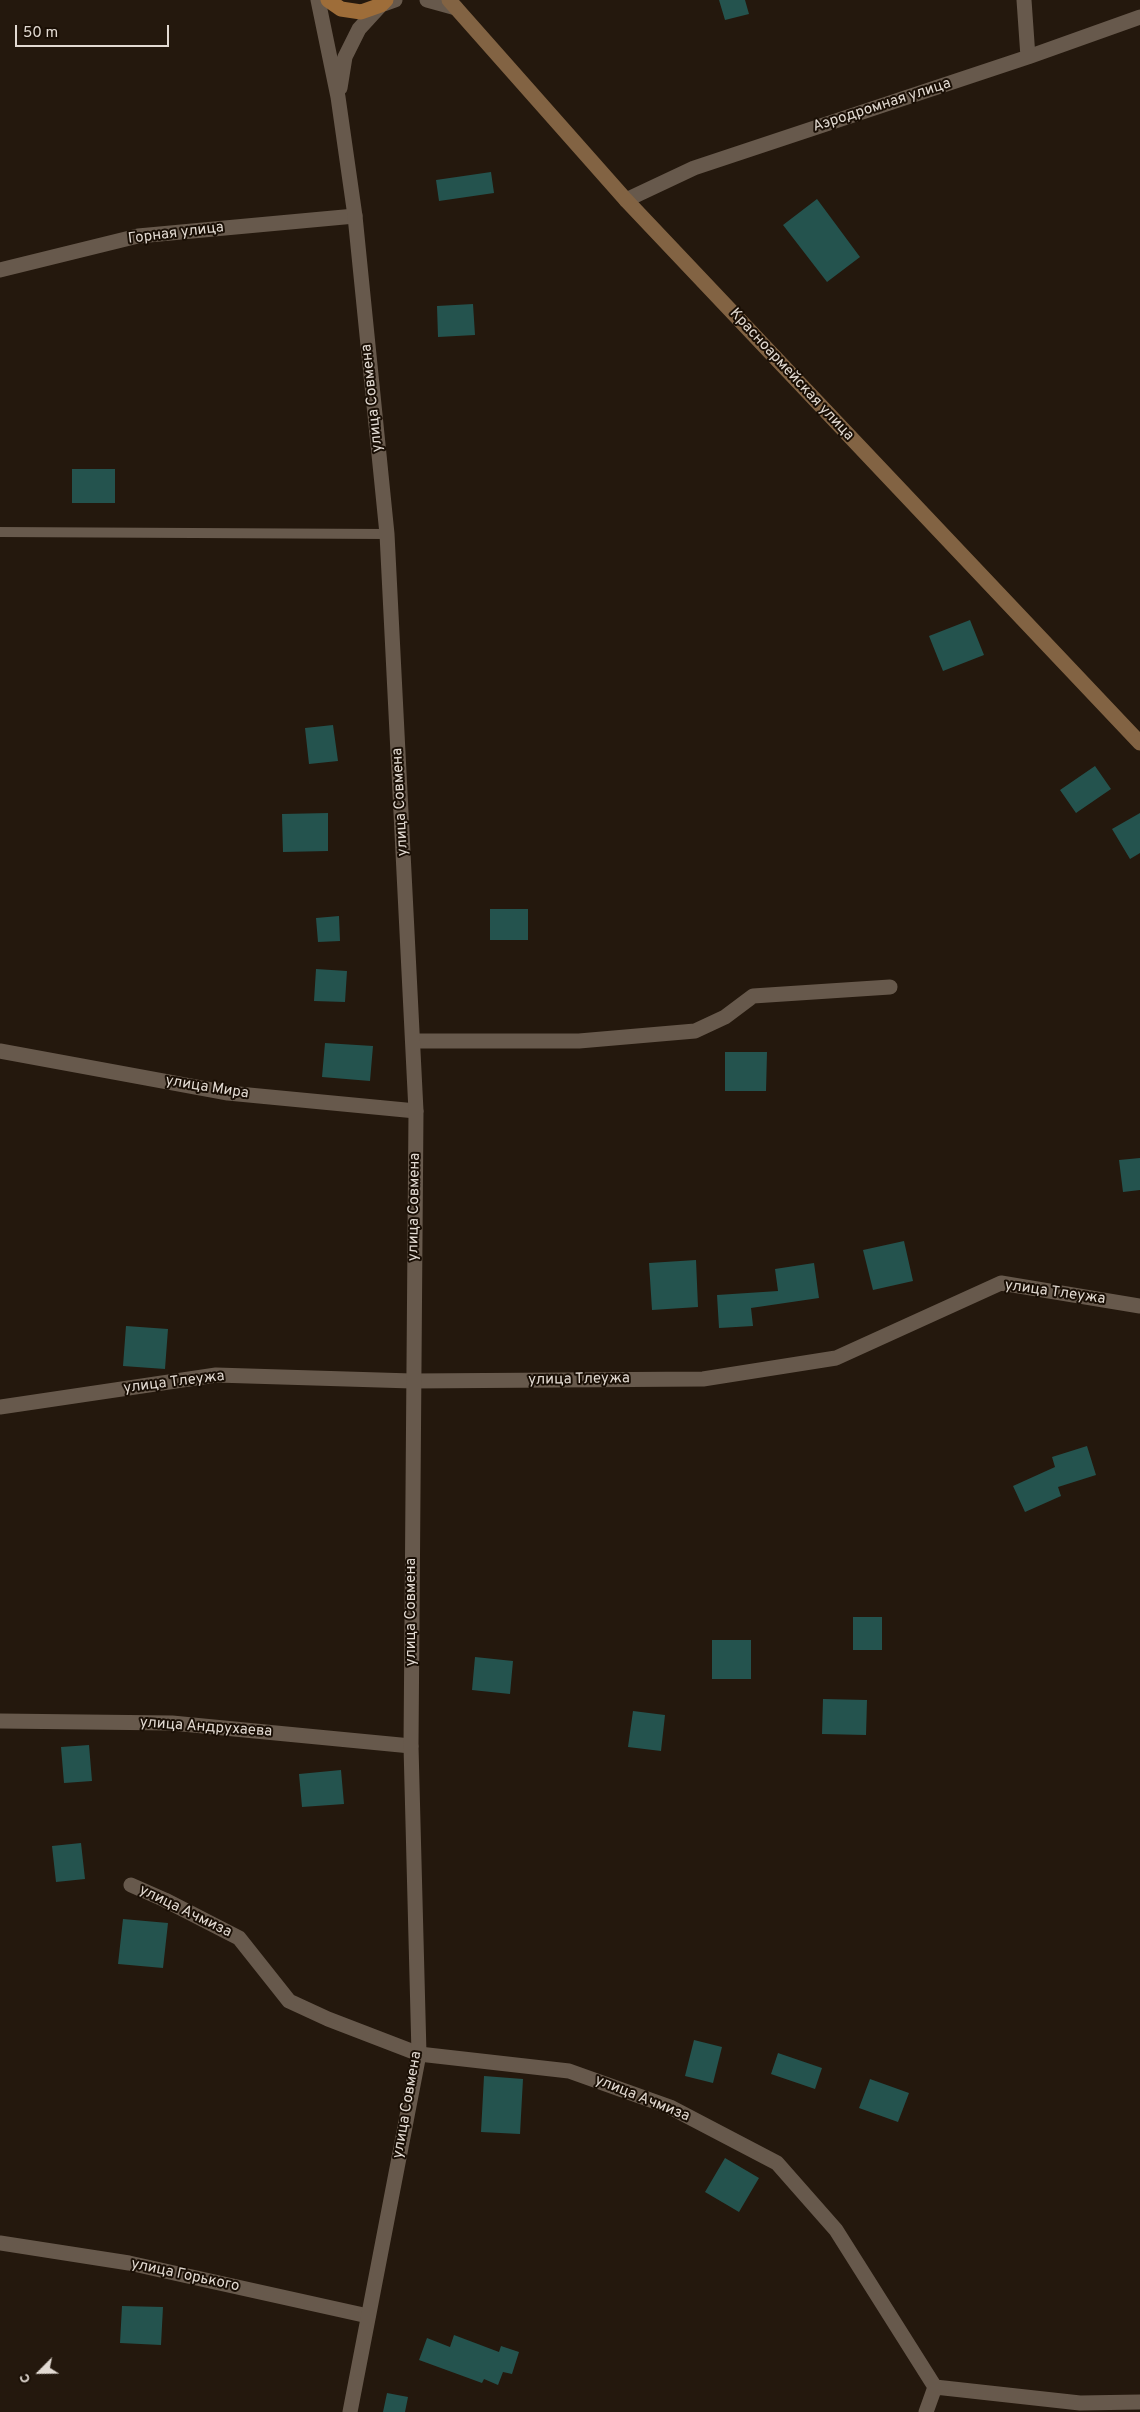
<!DOCTYPE html>
<meta charset="utf-8">
<style>
body{margin:0}
#map{position:relative;width:1140px;height:2412px;overflow:hidden;background:#24180d;font-family:Overpass,sans-serif}
canvas{display:block}
.north{position:absolute;left:15px;top:2347px;width:50px;height:50px;-webkit-text-stroke:4px #1a0f05;paint-order:stroke;rotate:247deg;font-size:14px;font-weight:700;line-height:20px;text-align:center;color:#e2dad2}
.north::after{content:'';display:block;margin:auto;width:18px;height:22px;background:#e2dad2;clip-path:polygon(50% 0,100% 100%,50% 72%,0 100%)}
.scale{position:absolute;left:15px;top:25px;width:154px;height:22px;box-sizing:border-box;border:2px solid #e2dad2;border-top:0;padding-left:6px;font-size:15px;line-height:18px;white-space:nowrap;color:#e2dad2;-webkit-text-stroke:4px #1a0f05;paint-order:stroke}
</style>
<div id="map">
<canvas width="1140" height="2412"></canvas>
<div class="north">С</div>
<div class="scale">50 m</div>
</div>
<script>
const g = document.querySelector('canvas').getContext('2d');
g.lineJoin = 'round';
function paint(path, color) {
  g.fillStyle = color;
  g.fill(path, 'evenodd');
}
function poly(rows) {
  const path = new Path2D();
  for (const r of rows) {
    path.moveTo(r[0], r[1]);
    for (let i = 2; i < r.length; i += 2) path.lineTo(r[i], r[i + 1]);
  }
  return path;
}
function strokePath(path, color, width, dash) {
  g.strokeStyle = color;
  g.lineWidth = width;
  g.lineCap = dash ? 'butt' : 'round';
  g.setLineDash(dash || []);
  g.stroke(path);
}
function write(font, color, halo, rows, align = 'center') {
  g.font = font + ' Overpass,sans-serif';
  g.lineWidth = 4;
  g.setLineDash([]);
  g.textBaseline = 'middle';
  g.strokeStyle = halo;
  g.fillStyle = color;
  for (const [text, x, y, turn = 0] of rows) {
    g.save();
    g.translate(x, y);
    g.rotate((+turn || 0) * Math.PI / 180);
    g.textAlign = isNaN(turn) ? turn : align;
    if (halo) g.strokeText(text, 0, 0);
    g.fillText(text, 0, 0);
    g.restore();
  }
}
paint(poly([
 [719,0,745,0,749,14,725,20],
 [491,172,494,193,439,201,436,180],
 [817,199,860,257,827,282,783,225],
 [473,304,475,335,438,337,437,306],
 [72,469,115,469,115,503,72,503],
 [970,620,984,655,943,671,929,636],
 [333,725,338,761,309,764,305,728],
 [1095,766,1111,789,1076,813,1060,790],
 [328,813,328,851,283,852,282,814],
 [1140,813,1140,853,1130,859,1112,829],
 [490,909,528,909,528,940,490,940],
 [339,916,340,941,318,942,316,918],
 [316,969,347,971,345,1002,314,1001],
 [325,1043,373,1046,370,1081,322,1077],
 [725,1052,767,1052,766,1091,725,1091],
 [1140,1158,1140,1190,1123,1192,1119,1160],
 [904,1241,913,1281,873,1290,863,1250],
 [696,1260,698,1307,652,1310,649,1263],
 [814,1263,819,1298,751,1308,753,1326,719,1328,717,1295,778,1291,775,1269],
 [126,1326,168,1329,165,1369,123,1366],
 [1087,1446,1096,1475,1058,1487,1061,1496,1025,1512,1013,1486,1055,1467,1052,1457],
 [853,1617,882,1617,882,1650,853,1650],
 [712,1640,751,1640,751,1679,712,1679],
 [475,1657,513,1661,510,1694,472,1690],
 [823,1699,867,1700,866,1735,822,1734],
 [633,1711,665,1715,661,1751,628,1747],
 [89,1745,92,1781,64,1783,61,1747],
 [341,1770,344,1804,302,1807,299,1774],
 [81,1843,85,1879,56,1882,52,1846],
 [123,1919,168,1923,163,1968,118,1964],
 [694,2040,722,2047,713,2083,685,2076],
 [778,2053,822,2068,815,2089,771,2074],
 [484,2076,523,2079,520,2134,481,2132],
 [870,2079,909,2093,898,2122,859,2108],
 [725,2158,759,2178,739,2212,705,2192],
 [122,2306,163,2307,161,2345,120,2343],
 [454,2335,499,2352,501,2346,519,2352,512,2374,503,2372,498,2385,484,2379,482,2383,419,2360,427,2338,450,2347],
 [387,2393,408,2397,405,2412,383,2412]
]), '#24534e');
strokePath(poly([
 [0,532,387,534]
]), '#67594c', 10);
strokePath(poly([
 [1024,0,1028,57],
 [626,200,694,168,1028,57,1140,17],
 [0,270,138,236,355,216],
 [413,1041,579,1041,695,1031,725,1017,753,996,890,987],
 [0,1051,228,1093,416,1111],
 [0,1407,216,1375,412,1381,703,1379,836,1358,1001,1283,1140,1306],
 [0,1721,172,1723,411,1746],
 [131,1885,165,1900,239,1938,289,2001,328,2019,419,2054,569,2071,670,2107,777,2163,836,2230,935,2387,1080,2403,1140,2402],
 [0,2243,129,2263,368,2316],
 [926,2412,935,2387]
]), '#67594c', 15);
strokePath(poly([
 [318,0,338,97,355,216,387,534,416,1111,411,1746,419,2054,350,2412],
 [427,0,456,8],
 [340,88,345,57,359,29,381,5,395,0]
]), '#67594c', 15);
strokePath(poly([
 [449,0,626,200,1140,743]
]), '#826343', 15);
strokePath(poly([
 [328,0,341,9,361,12,381,5,386,0]
]), '#9e6d39', 15);
write('15px', '#e2dad2', '#1a0f05', [
 ["Аэродромная улица",882,106,-18],
 ["Горная улица",176,234,-7],
 ["Красноармейская улица",791,375,47],
 ["улица Совмена",373,398,-96],
 ["улица Совмена",401,802,-93],
 ["улица Мира",207,1088,9],
 ["улица Совмена",415,1207,-89],
 ["улица Тлеужа",1055,1293,8],
 ["улица Тлеужа",579,1380,-1],
 ["улица Тлеужа",174,1383,-7],
 ["улица Совмена",412,1612,-90],
 ["улица Андрухаева",206,1728,4],
 ["улица Ачмиза",185,1912,26],
 ["улица Ачмиза",642,2099,22],
 ["улица Совмена",408,2105,-80],
 ["улица Горького",185,2276,12]
]);
</script>
